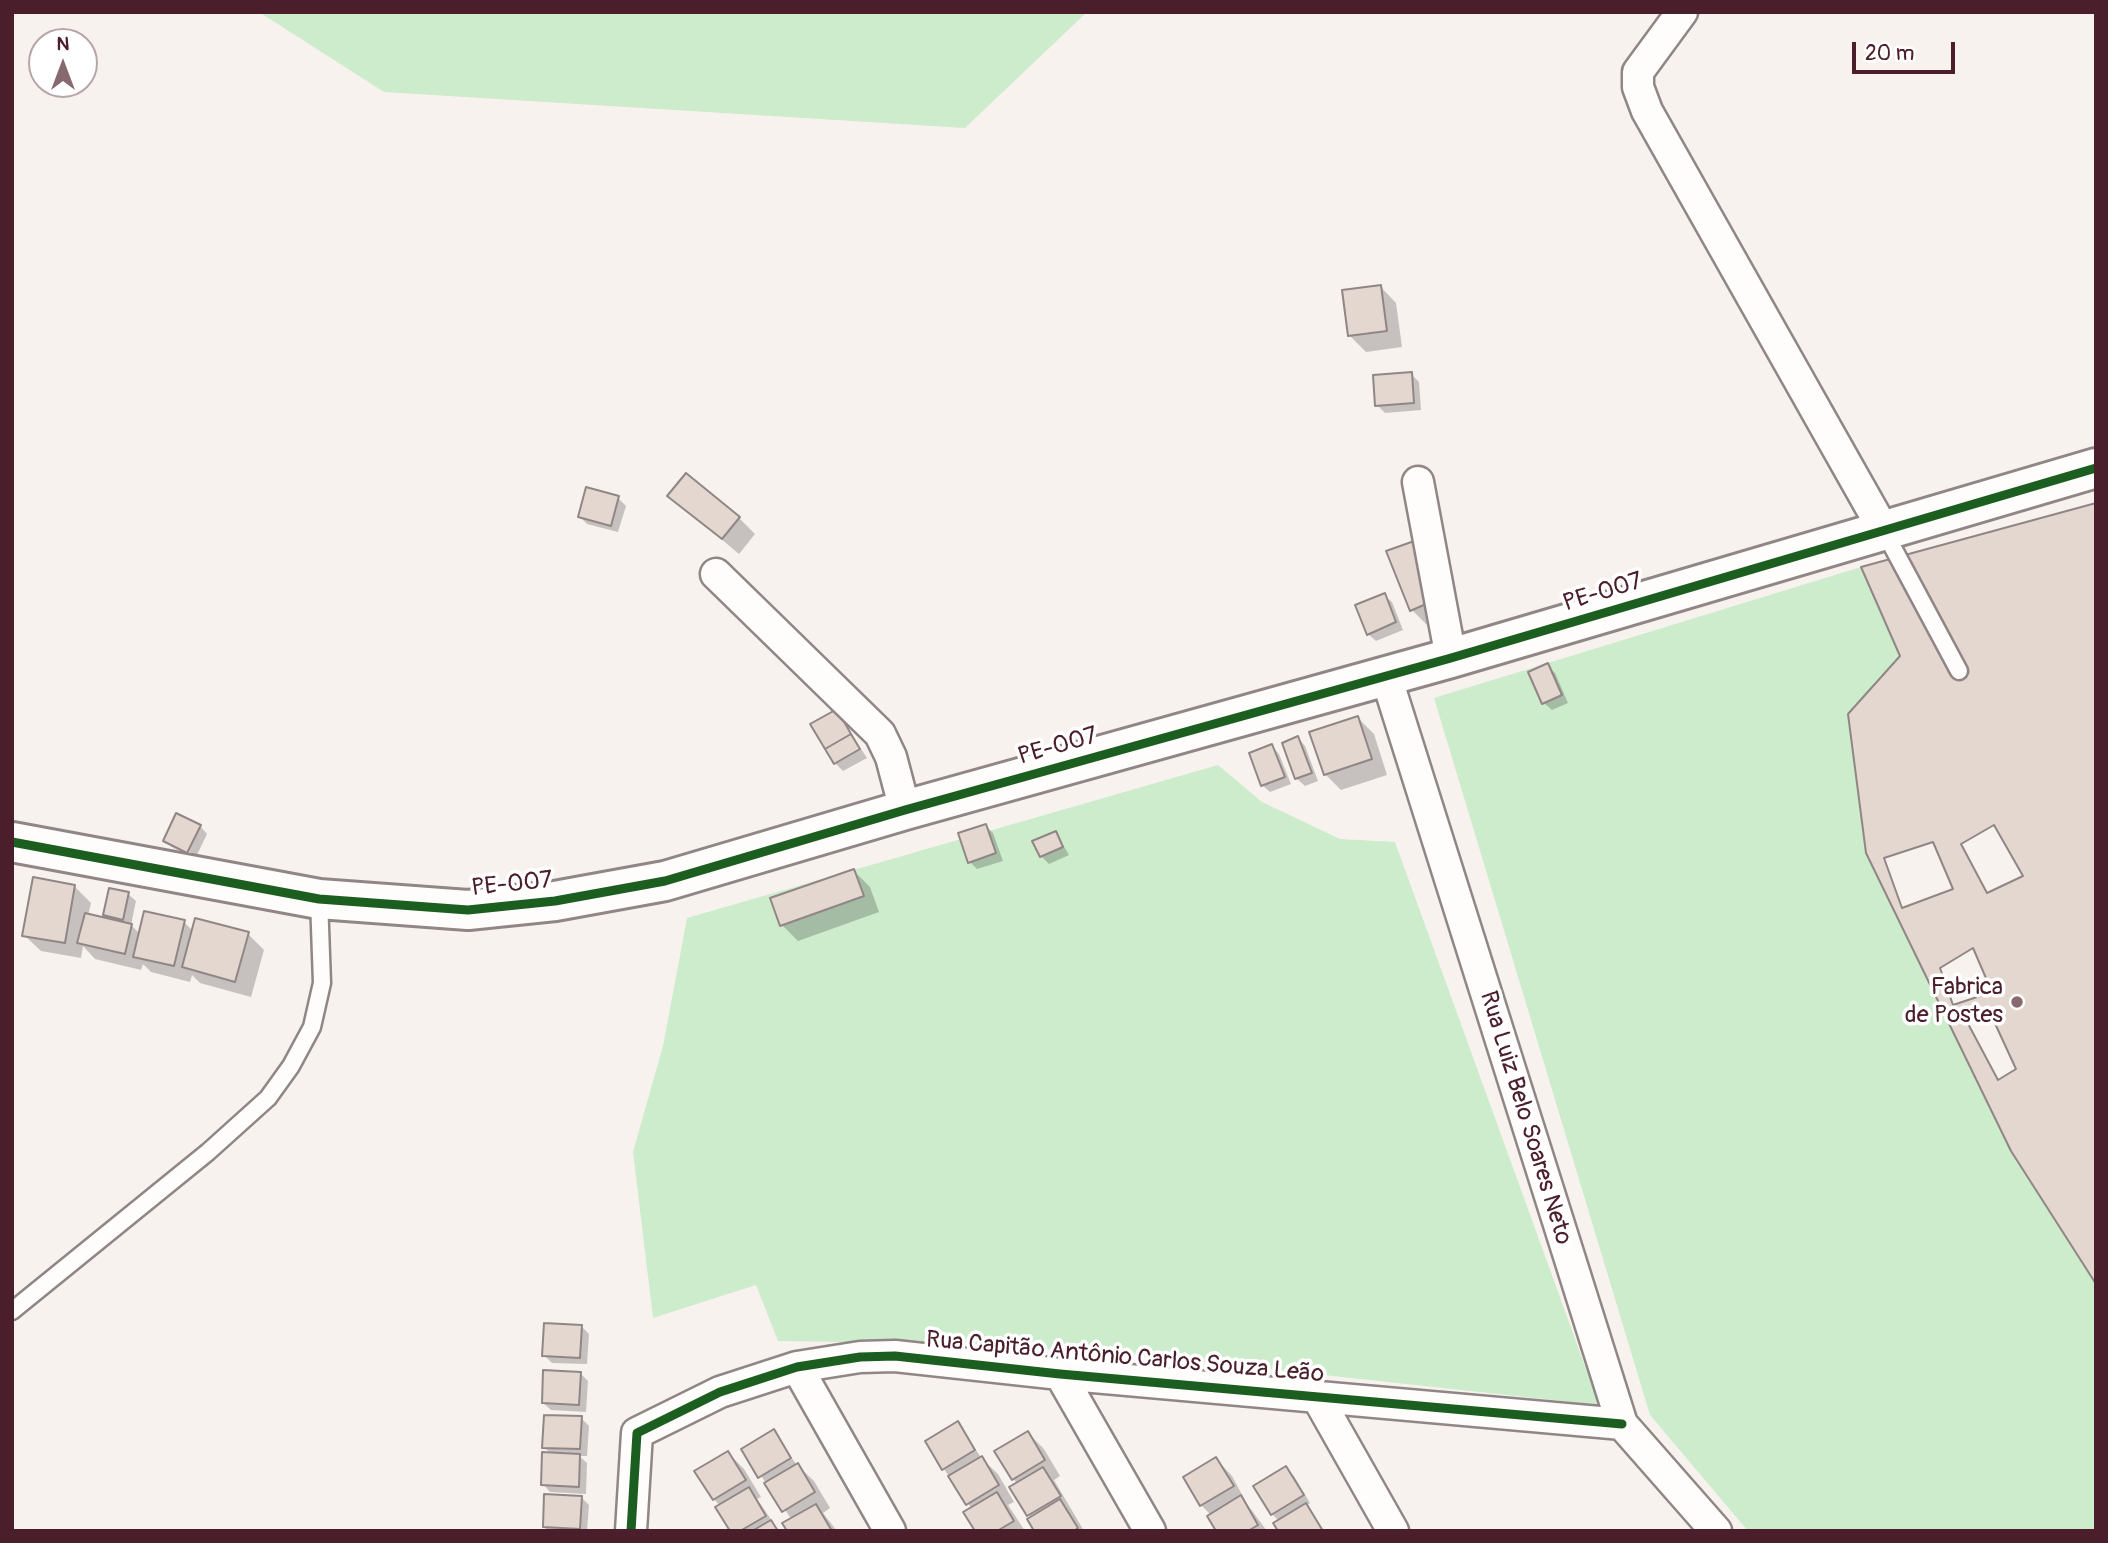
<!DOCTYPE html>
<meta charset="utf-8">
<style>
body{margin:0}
#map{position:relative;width:2108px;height:1543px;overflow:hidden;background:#f8f2ee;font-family:Pangolin,sans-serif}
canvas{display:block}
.frame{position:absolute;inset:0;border:14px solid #4a1f2b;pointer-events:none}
.north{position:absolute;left:28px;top:28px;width:70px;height:70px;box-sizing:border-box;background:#fff;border:2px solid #b7a5aa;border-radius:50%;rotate:0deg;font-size:19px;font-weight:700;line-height:28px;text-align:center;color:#4a1f2b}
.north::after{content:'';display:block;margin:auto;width:24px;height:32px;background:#87696f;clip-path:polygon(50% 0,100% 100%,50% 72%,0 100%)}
.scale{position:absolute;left:1852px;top:42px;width:103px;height:32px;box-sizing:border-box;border:4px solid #4a1f2b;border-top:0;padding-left:9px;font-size:21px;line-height:24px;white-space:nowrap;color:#4a1f2b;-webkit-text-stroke:5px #fff;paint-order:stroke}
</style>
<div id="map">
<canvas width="2108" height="1543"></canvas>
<div class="frame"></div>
<div class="north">N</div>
<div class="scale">20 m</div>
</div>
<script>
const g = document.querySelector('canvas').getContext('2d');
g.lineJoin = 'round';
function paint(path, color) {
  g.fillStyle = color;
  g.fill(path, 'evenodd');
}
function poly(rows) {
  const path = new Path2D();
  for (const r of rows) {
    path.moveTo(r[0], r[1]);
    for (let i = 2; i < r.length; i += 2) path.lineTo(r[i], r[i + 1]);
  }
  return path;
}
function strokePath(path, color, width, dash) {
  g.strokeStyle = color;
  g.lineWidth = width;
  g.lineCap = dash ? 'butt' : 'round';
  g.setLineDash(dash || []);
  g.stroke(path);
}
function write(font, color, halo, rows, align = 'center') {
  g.font = font + ' Pangolin,sans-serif';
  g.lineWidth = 7;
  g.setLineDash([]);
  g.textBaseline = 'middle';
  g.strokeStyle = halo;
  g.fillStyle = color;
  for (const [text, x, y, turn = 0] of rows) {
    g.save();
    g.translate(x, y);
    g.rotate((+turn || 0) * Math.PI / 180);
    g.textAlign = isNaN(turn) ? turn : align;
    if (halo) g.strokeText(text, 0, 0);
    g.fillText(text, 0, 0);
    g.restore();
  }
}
paint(poly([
 [259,12,1087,12,965,128,384,92],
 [1861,567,1900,656,1848,714,1866,853,2011,1151,2096,1284,2096,1531,1748,1531,1650,1415,1434,698],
 [1218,765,1262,802,1340,839,1395,842,1599,1405,1186,1360,978,1344,778,1341,756,1285,653,1318,633,1152,663,1046,687,918]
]), '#cceccc');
paint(poly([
 [1380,286,1396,303,1402,347,1366,352,1349,335],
 [1411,374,1419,382,1421,410,1385,413,1377,405],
 [587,489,618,498,626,506,618,532,587,524,580,517],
 [670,496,739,518,755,534,739,554],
 [1416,542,1448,617,1428,626,1412,610],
 [1384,595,1392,602,1403,630,1376,641,1368,634],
 [1547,666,1555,673,1568,703,1552,710,1544,703],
 [836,711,867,758,843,771,835,763],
 [1358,718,1374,734,1387,775,1341,790,1325,774],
 [1298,738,1305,746,1318,781,1305,786,1297,779,1284,744],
 [1272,746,1279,754,1291,784,1270,792,1262,785],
 [200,826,207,834,195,859,173,848,165,841],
 [172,843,196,855,194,858,172,847],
 [986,826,993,833,1003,861,977,869,970,862],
 [1056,833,1069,855,1049,864,1041,856],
 [854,871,870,887,879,912,798,941,782,925],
 [75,887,91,903,88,916,112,921,105,915,128,894,136,901,131,925,140,934,184,922,193,931,248,934,264,950,251,997,200,983,192,975,190,982,151,972,143,964,141,970,95,959,83,946,81,958,41,951,24,935],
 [581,1326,589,1334,587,1364,552,1363,544,1355],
 [580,1373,588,1381,586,1412,551,1410,543,1403],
 [581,1418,589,1426,587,1456,579,1456,587,1463,586,1494,550,1492,543,1484,551,1454,544,1447],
 [958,1423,982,1459,998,1474,1014,1502,1008,1505,1025,1531,977,1531,972,1509,944,1469],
 [774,1432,796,1464,814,1481,830,1508,823,1513,837,1531,789,1531,792,1520,743,1450],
 [1028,1433,1044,1449,1060,1476,1054,1480,1084,1531,1036,1531,1018,1484,1013,1479],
 [728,1453,744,1469,761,1497,757,1499,779,1531,732,1531,720,1506,714,1499],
 [1216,1459,1232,1476,1247,1504,1267,1531,1218,1531,1211,1515,1201,1505],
 [1286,1469,1294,1476,1310,1503,1306,1506,1324,1531,1280,1531,1279,1521,1272,1514],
 [581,1497,589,1505,587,1531,548,1531,544,1527]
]), '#0003');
const building = poly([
 [1381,285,1387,331,1348,336,1342,290,1381,285],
 [1412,372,1414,403,1375,406,1373,375,1412,372],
 [686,473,740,517,722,539,667,496,686,473],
 [586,487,619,496,611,526,578,517,586,487],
 [2096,503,2096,1284,2011,1151,1866,853,1848,714,1900,656,1861,567,2096,503],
 [1417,540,1433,601,1410,611,1386,551,1417,540],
 [1385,593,1396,622,1367,635,1355,605,1385,593],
 [1548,663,1562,695,1542,704,1528,672,1548,663],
 [837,709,851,734,825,749,810,724,837,709],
 [1358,716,1372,759,1324,775,1309,732,1358,716],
 [851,734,860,749,834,764,825,749,851,734],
 [1298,736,1312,773,1295,779,1282,743,1298,736],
 [1272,744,1285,777,1261,786,1249,753,1272,744],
 [176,813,201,825,187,853,163,841,176,813],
 [986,824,996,853,968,863,958,833,986,824],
 [1994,825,2023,876,1987,893,1961,844,1994,825],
 [1056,831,1063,847,1040,857,1032,841,1056,831],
 [1933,842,1953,889,1902,908,1884,858,1933,842],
 [854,869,864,896,780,926,770,898,854,869],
 [33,877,75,885,65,943,22,936,33,877],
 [109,888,129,892,123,920,103,915,109,888],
 [144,911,185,920,174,966,133,957,144,911],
 [85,913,132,924,125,954,77,943,85,913],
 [195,918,249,932,235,982,182,967,195,918],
 [1973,948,1992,992,1953,1005,1940,968,1973,948],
 [1992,1017,2016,1069,1998,1080,1965,1018,1992,1017],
 [544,1323,582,1325,580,1358,542,1356,544,1323],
 [543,1370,581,1372,579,1405,542,1403,543,1370],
 [544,1415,582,1416,580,1449,542,1448,544,1415],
 [958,1421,975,1450,942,1470,925,1441,958,1421],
 [774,1429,791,1458,758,1478,741,1449,774,1429],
 [1028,1431,1045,1460,1012,1480,994,1451,1028,1431],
 [728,1451,746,1480,713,1500,694,1471,728,1451],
 [542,1452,580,1454,579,1487,541,1485,542,1452],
 [982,1456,999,1485,966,1505,948,1476,982,1456],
 [1216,1457,1234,1486,1200,1506,1183,1477,1216,1457],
 [798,1463,815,1492,782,1512,764,1483,798,1463],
 [1286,1466,1304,1495,1271,1515,1253,1486,1286,1466],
 [1043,1467,1061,1496,1027,1516,1009,1487,1043,1467],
 [749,1487,766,1516,740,1531,730,1531,715,1507,749,1487],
 [997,1492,1014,1521,997,1531,975,1531,963,1512,997,1492],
 [544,1494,582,1496,580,1529,543,1527,544,1494],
 [1241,1495,1258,1525,1248,1531,1216,1531,1207,1516,1241,1495],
 [1060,1499,1078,1528,1074,1531,1034,1531,1027,1519,1060,1499],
 [1306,1503,1323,1531,1278,1531,1273,1523,1306,1503],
 [816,1504,832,1531,787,1531,782,1523,816,1504],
 [771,1520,778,1531,752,1531,771,1520]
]);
paint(building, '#e3d7d0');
strokePath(building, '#918686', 2);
const service = poly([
 [1884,531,1959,671],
 [12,1311,208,1152,268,1098,291,1066,312,1027,322,983,319,899]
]);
const minor = poly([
 [1682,12,1638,72,1638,87,1647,111,1883,529],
 [1418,482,1451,658],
 [716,574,880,734,891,757,905,810],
 [1386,676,1622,1424,1716,1531],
 [797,1367,890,1531],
 [1060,1374,1150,1531],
 [1316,1395,1393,1531],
 [631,1531,637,1433,720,1392,797,1367,860,1357,895,1356,1060,1374,1622,1424]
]);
const primary = poly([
 [12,842,319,899,468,910,555,901,665,881,905,810,1451,658,2096,468]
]);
strokePath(service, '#918686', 21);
strokePath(minor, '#918686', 35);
strokePath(primary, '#918686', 44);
strokePath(service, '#fefdfc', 16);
strokePath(minor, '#fefdfc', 30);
strokePath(primary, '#fefdfc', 38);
strokePath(poly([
 [12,842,319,899,468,910,555,901,665,881,905,810,1451,658,2096,468],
 [631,1531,637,1433,720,1392,797,1367,860,1357,895,1356,1060,1374,1622,1424]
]), '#1b5e20', 9);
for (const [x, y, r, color] of [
 [2017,1002,7,"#87696f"]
]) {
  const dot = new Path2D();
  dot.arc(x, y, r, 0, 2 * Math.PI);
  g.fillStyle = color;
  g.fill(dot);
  strokePath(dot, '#fff', 2.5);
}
write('24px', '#4a1f2b', '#fff', [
 ["PE-007",1603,593,-17],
 ["PE-007",1058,747,-16],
 ["PE-007",512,885,-6],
 ["Rua Luiz Belo Soares Neto",1525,1118,73],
 ["Rua Capitão Antônio Carlos Souza Leão",1125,1358,5]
]);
write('24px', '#4a1f2b', '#fff', [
 ["Fabrica",2003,988],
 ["de Postes",2003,1016]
], 'right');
</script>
